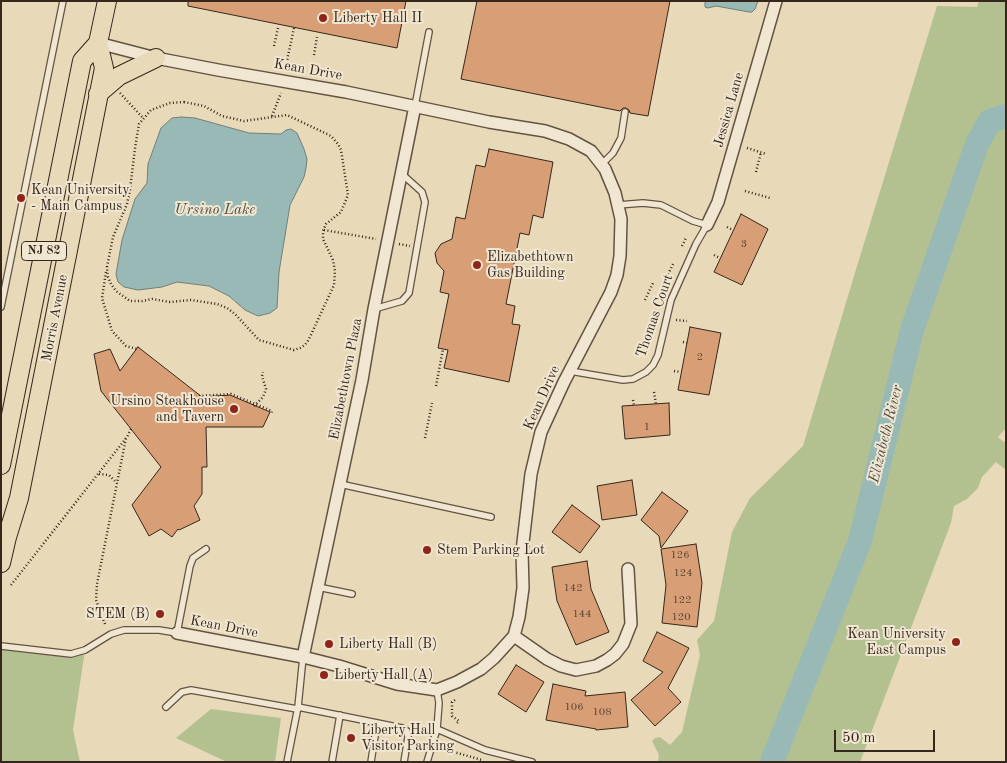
<!DOCTYPE html>
<style>
body{margin:0}
#map{position:relative;width:1007px;height:763px;overflow:hidden;background:#e8d9b8;font-family:"Old Standard TT",serif}
canvas{display:block}
.frame{position:absolute;inset:0;border:2px solid #35271b;pointer-events:none}
.scale{position:absolute;left:834px;top:730px;width:101px;height:22px;box-sizing:border-box;border:2px solid #35271b;border-top:0;padding-left:6px;font-size:15px;line-height:18px;white-space:nowrap;color:#35271b;-webkit-text-stroke:4px #f0e6d1;paint-order:stroke}
</style>
<div id="map">
<canvas width="1007" height="763"></canvas>
<div class="frame"></div>
<div class="scale">50 m</div>
</div>
<script>
const g = document.querySelector('canvas').getContext('2d');
g.lineJoin = 'round';
function paint(path, color) {
  g.fillStyle = color;
  g.fill(path, 'evenodd');
}
function poly(rows) {
  const path = new Path2D();
  for (const r of rows) {
    path.moveTo(r[0], r[1]);
    for (let i = 2; i < r.length; i += 2) path.lineTo(r[i], r[i + 1]);
  }
  return path;
}
function strokePath(path, color, width, dash) {
  g.strokeStyle = color;
  g.lineWidth = width;
  g.lineCap = dash ? 'butt' : 'round';
  g.setLineDash(dash || []);
  g.stroke(path);
}
function write(font, color, halo, rows, align = 'center') {
  g.font = font + ' "Old Standard TT",serif';
  g.lineWidth = 4;
  g.setLineDash([]);
  g.textBaseline = 'middle';
  g.strokeStyle = halo;
  g.fillStyle = color;
  for (const [text, x, y, turn = 0] of rows) {
    g.save();
    g.translate(x, y);
    g.rotate((+turn || 0) * Math.PI / 180);
    g.textAlign = isNaN(turn) ? turn : align;
    if (halo) g.strokeText(text, 0, 0);
    g.fillText(text, 0, 0);
    g.restore();
  }
}
paint(poly([
 [979,1,1006,1,1006,428,998,437,1004,442,1006,440,1006,470,996,462,982,477,978,488,967,499,954,506,951,523,860,762,658,762,659,755,652,741,655,738,660,737,670,745,682,732,700,655,697,640,714,621,732,532,750,498,803,446,854,276,937,6,977,7],
 [1,646,71,654,85,650,73,730,80,762,1,762],
 [211,709,281,718,275,762,227,762,176,738]
]), '#b3c090');
const water = poly([
 [705,1,758,1,755,9,752,12,749,12,716,6,708,8,705,7,705,1],
 [181,117,195,118,249,133,281,134,286,130,291,129,297,133,304,149,307,159,306,168,304,177,290,205,279,272,277,308,270,313,258,316,245,310,229,296,209,286,177,282,162,287,138,290,124,287,118,282,116,274,122,240,135,199,147,183,148,164,161,128,172,118,181,117]
]);
paint(water, '#98b9b6');
strokePath(water, '#707f78', 1);
strokePath(poly([
 [772,762,860,541,912,330,977,144,990,121,1006,116]
]), '#98b9b6', 24);
const building = poly([
 [188,1,406,1,397,48,188,6,188,1],
 [477,1,670,1,648,116,630,113,629,110,626,108,623,108,620,111,461,79,477,1],
 [489,149,553,162,543,218,533,215,529,235,520,233,506,304,515,306,512,324,520,325,509,382,444,368,448,350,438,348,449,294,440,292,444,271,437,263,435,253,441,244,452,239,456,217,465,219,476,165,485,167,489,149],
 [741,214,768,229,742,285,714,272,741,214],
 [690,327,721,333,709,395,678,390,690,327],
 [138,347,202,397,230,395,270,412,263,427,206,427,207,467,202,467,202,494,194,506,200,520,179,530,178,529,172,537,161,529,149,536,132,505,161,467,101,391,94,354,110,349,120,371,138,347],
 [669,403,670,435,625,439,622,406,669,403],
 [632,480,637,515,602,520,597,486,632,480],
 [662,492,688,511,661,548,659,536,641,520,662,492],
 [572,505,600,526,580,553,552,532,572,505],
 [696,544,702,583,697,627,662,623,666,585,661,549,696,544],
 [587,561,591,589,609,632,576,645,557,601,552,567,587,561],
 [657,632,689,648,668,688,681,702,655,726,631,700,663,672,643,661,657,632],
 [516,665,544,682,526,712,498,694,516,665],
 [553,684,586,691,585,696,625,692,628,727,596,730,596,729,546,720,553,684]
]);
paint(building, '#d89f76');
strokePath(building, '#35271b', 1);
const service = poly([
 [415,106,429,32],
 [601,165,613,153,621,138,625,112],
 [1,307,63,1],
 [374,309,402,301,409,293,425,202,422,192,402,174],
 [570,371,623,380,633,379,646,372,653,365,658,355,671,300,696,244,707,225,693,221,661,205,643,203,618,205],
 [340,484,491,517],
 [318,587,352,594],
 [1,646,71,654,85,650,111,634,124,630,159,630,177,633,190,566,193,558,206,549],
 [166,707,182,692,191,690,297,709],
 [298,707,402,728,407,731,408,737,404,762],
 [437,729,485,750,532,762],
 [287,762,298,707,303,657],
 [332,762,340,715],
 [371,762,377,723],
 [427,762,437,729,439,703,437,690]
]);
const minor = poly([
 [98,43,156,58,218,70,346,92,489,122,545,131,569,139,591,151,605,169,615,193,621,219,620,256,617,275,611,292,564,382,541,432,531,474,522,551,523,588,519,617,514,636,494,658,481,669,457,682,437,690,397,684,339,666,303,657,177,633],
 [707,225,718,202,776,1],
 [514,636,547,659,561,666,576,670,596,666,607,660,615,654,623,644,631,624,628,569],
 [303,657,362,380,374,309,415,106]
]);
const primary = poly([
 [98,94,119,76,156,58],
 [1,465,82,61,98,43],
 [1,563,7,537,19,498,104,68,98,43,107,1]
]);
strokePath(service, '#625442', 8);
strokePath(minor, '#625442', 14);
strokePath(primary, '#35271b', 20);
strokePath(poly([
 [274,46,278,28],
 [314,55,317,37],
 [285,70,294,28],
 [120,93,143,118],
 [184,102,204,106,222,116,244,121,287,115,331,136,338,144,341,150,348,195,341,212,326,224,323,231,323,239,333,260,335,271,334,285,309,339,305,345,300,348,294,350,259,340,235,314,227,308,217,304,191,300,170,302,152,299,142,301,130,301,116,291,111,284,108,277,107,267,113,237,127,204,130,190,135,148,139,124,151,110,170,103,184,102],
 [272,116,281,93],
 [747,148,766,154],
 [756,172,761,152],
 [745,191,770,198],
 [727,227,733,230],
 [324,230,376,239],
 [399,244,410,246],
 [682,246,686,238],
 [714,255,720,258],
 [106,272,102,298,112,331,126,346,137,349],
 [662,287,674,262],
 [645,300,653,283],
 [676,320,687,321],
 [683,342,687,343],
 [674,371,681,372],
 [436,386,443,349],
 [654,392,656,404],
 [199,396,231,394,272,411,271,414],
 [633,400,634,406],
 [254,406,263,397,266,389,262,376,263,372],
 [425,438,432,403],
 [99,474,109,475,117,483],
 [11,585,127,437,131,429],
 [105,624,96,600,97,584,126,438],
 [432,671,432,677],
 [455,700,452,702,452,716,459,721,456,724],
 [448,746,447,750,482,760,481,762]
]), '#35271b', 2.5, [1, 2.5]);
strokePath(service, '#f0e6d1', 5.5);
strokePath(minor, '#f0e6d1', 11);
strokePath(primary, '#e8d9b8', 18);
for (const [x, y, r, color] of [
 [323,18,5,"#8f2418"],
 [21,198,5,"#8f2418"],
 [477,265,5,"#8f2418"],
 [234,409,5,"#8f2418"],
 [427,550,5,"#8f2418"],
 [160,614,5,"#8f2418"],
 [956,642,5,"#8f2418"],
 [329,644,5,"#8f2418"],
 [324,675,5,"#8f2418"],
 [351,738,5,"#8f2418"]
]) {
  const dot = new Path2D();
  dot.arc(x, y, r, 0, 2 * Math.PI);
  g.fillStyle = color;
  g.fill(dot);
  strokePath(dot, '#f0e6d1', 2);
}
write('11px', '#5e4532', null, [
 ["3",744,244],
 ["2",700,357],
 ["1",647,427],
 ["126",680,555],
 ["124",683,573],
 ["142",573,588],
 ["122",682,600],
 ["144",582,614],
 ["120",681,617],
 ["106",574,707],
 ["108",602,712]
]);
for (const [x, y, w] of [
 [44,251,45]
]) {
  const box = new Path2D();
  box.roundRect(x - w / 2, y - 9.5, w, 19, 4);
  g.fillStyle = '#f0e6d1';
  g.fill(box);
  strokePath(box, '#35271b', 1);
}
write('bold 12px', '#35271b', null, [
 ["NJ 82",44,251]
]);
write('14px', '#35271b', '#f0e6d1', [
 ["Liberty Hall II",333,18],
 ["Kean University",31,190],
 ["- Main Campus",31,206],
 ["Elizabethtown",487,257],
 ["Gas Building",487,273],
 ["Ursino Steakhouse",224,401,"right"],
 ["and Tavern",224,417,"right"],
 ["Stem Parking Lot",437,550],
 ["STEM (B)",150,614,"right"],
 ["Kean University",946,634,"right"],
 ["East Campus",946,650,"right"],
 ["Liberty Hall (B)",339,644],
 ["Liberty Hall (A)",334,675],
 ["Liberty Hall",361,730],
 ["Visitor Parking",361,746]
], 'left');
write('14px', '#35271b', '#f0e6d1', [
 ["Kean Drive",308,70,10],
 ["Jessica Lane",729,110,-74],
 ["Thomas Court",655,316,-71],
 ["Morris Avenue",55,318,-79],
 ["Elizabethtown Plaza",346,379,-79],
 ["Kean Drive",542,398,-66],
 ["Kean Drive",224,627,11]
]);
write('italic 15px', '#4e4c42', '#f0e6d1', [
 ["Ursino Lake",215,210],
 ["Elizabeth River",886,434,-76]
]);
</script>
